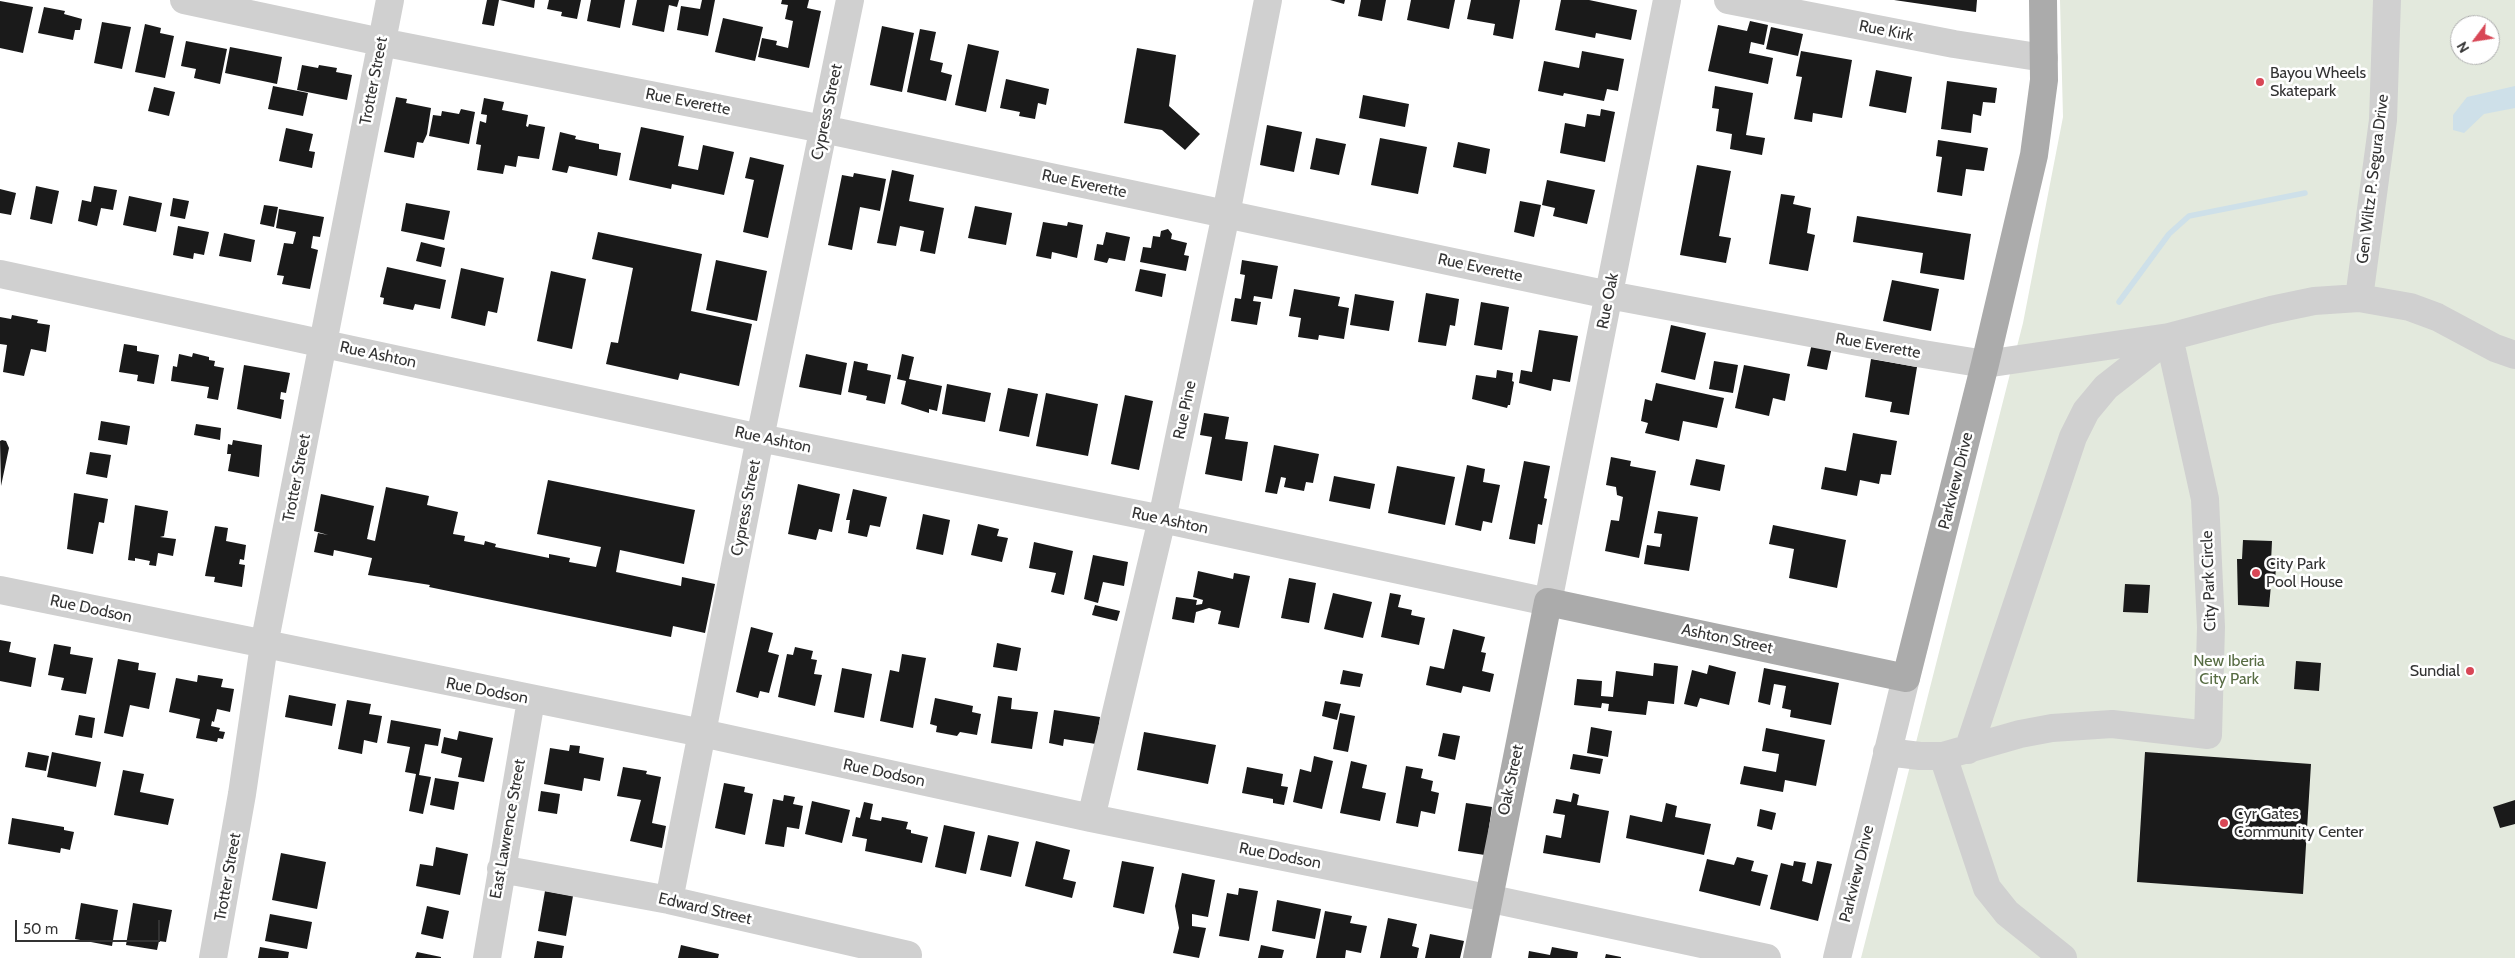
<!DOCTYPE html>
<style>
body{margin:0}
#map{position:relative;width:2515px;height:958px;overflow:hidden;background:#fff;font-family:Cabin,sans-serif}
canvas{display:block}
.north{position:absolute;left:2450px;top:15px;width:50px;height:50px;box-sizing:border-box;background:#fff;border:1px solid #adadad;border-radius:50%;rotate:239deg;font-size:14px;font-weight:700;line-height:20px;text-align:center;color:#333}
.north::after{content:'';display:block;margin:auto;width:18px;height:22px;background:#d84756;clip-path:polygon(50% 0,100% 100%,50% 72%,0 100%)}
.scale{position:absolute;left:15px;top:920px;width:145px;height:22px;box-sizing:border-box;border:2px solid #333;border-top:0;padding-left:6px;font-size:15px;line-height:18px;white-space:nowrap;color:#333;-webkit-text-stroke:4px #fff;paint-order:stroke}
</style>
<div id="map">
<canvas width="2515" height="958"></canvas>
<div class="north">N</div>
<div class="scale">50 m</div>
</div>
<script>
const g = document.querySelector('canvas').getContext('2d');
g.lineJoin = 'round';
function paint(path, color) {
  g.fillStyle = color;
  g.fill(path, 'evenodd');
}
function poly(rows) {
  const path = new Path2D();
  for (const r of rows) {
    path.moveTo(r[0], r[1]);
    for (let i = 2; i < r.length; i += 2) path.lineTo(r[i], r[i + 1]);
  }
  return path;
}
function strokePath(path, color, width, dash) {
  g.strokeStyle = color;
  g.lineWidth = width;
  g.lineCap = dash ? 'butt' : 'round';
  g.setLineDash(dash || []);
  g.stroke(path);
}
function write(font, color, halo, rows, align = 'center') {
  g.font = font + ' Cabin,sans-serif';
  g.lineWidth = 5;
  g.setLineDash([]);
  g.textBaseline = 'middle';
  g.strokeStyle = halo;
  g.fillStyle = color;
  for (const [text, x, y, turn = 0] of rows) {
    g.save();
    g.translate(x, y);
    g.rotate((+turn || 0) * Math.PI / 180);
    g.textAlign = isNaN(turn) ? turn : align;
    if (halo) g.strokeText(text, 0, 0);
    g.fillText(text, 0, 0);
    g.restore();
  }
}
paint(poly([
 [2060,0,2515,0,2515,958,1861,958,2023,323,2063,117],
 [2460,25,2490,25,2490,55,2460,55]
]), '#e3e9dd');
paint(poly([
 [2515,86,2515,108,2484,114,2464,133,2453,130,2453,115,2467,97]
]), '#cee0e9');
strokePath(poly([
 [2119,302,2169,234,2189,216,2305,193]
]), '#cee0e9', 5.5);
paint(poly([
 [487,0,499,0,494,26,482,24],
 [500,0,535,0,534,8],
 [549,0,581,0,577,19,561,16,562,12,547,9],
 [591,0,625,0,620,28,587,21],
 [637,0,679,0,677,7,669,5,664,32,632,25],
 [702,0,715,0,708,36,677,30,681,6,700,9],
 [782,0,809,0,807,8,821,11,809,68,758,57,762,38,777,41,776,45,788,48,793,21,785,19,788,5,781,4],
 [1330,0,1345,0,1344,4],
 [1361,0,1386,0,1382,21,1358,16],
 [1411,0,1455,0,1449,29,1407,20],
 [1471,0,1520,0,1513,39,1493,35,1495,24,1467,19],
 [1561,0,1589,0,1637,10,1631,40,1596,33,1595,38,1555,30],
 [1894,0,1977,0,1976,12],
 [0,1,33,7,23,53,0,48],
 [44,7,65,11,64,14,82,19,80,30,75,30,73,40,38,33],
 [723,18,763,27,755,61,715,52],
 [1750,21,1768,25,1764,45,1751,42,1749,53,1773,58,1768,84,1708,71,1718,25,1747,31],
 [102,22,131,27,122,69,94,63],
 [145,24,161,28,160,33,174,36,165,78,135,72],
 [882,26,914,33,902,92,870,85],
 [1771,27,1803,34,1798,56,1766,49],
 [920,29,936,32,930,60,943,63,941,72,952,75,946,101,907,92],
 [186,41,227,49,220,84,194,78,196,69,181,66],
 [968,44,999,51,986,112,955,105],
 [230,47,282,57,277,84,225,73],
 [1137,48,1176,55,1169,106,1200,134,1185,150,1162,130,1124,123],
 [1582,51,1624,59,1618,91,1607,89,1604,101,1564,93,1563,96,1538,91,1544,61,1579,68],
 [1801,51,1852,60,1842,118,1813,113,1812,122,1794,119,1802,77,1796,76],
 [302,65,318,68,319,65,337,68,336,72,352,75,347,100,297,90],
 [1876,70,1912,77,1906,113,1869,106],
 [1006,79,1049,89,1046,105,1038,103,1035,119,1019,116,1020,112,1000,108],
 [1947,81,1997,88,1995,103,1983,102,1981,116,1973,114,1971,133,1941,129],
 [273,86,308,93,303,116,268,109],
 [1715,86,1753,93,1746,135,1765,138,1762,155,1730,149,1732,134,1716,131,1719,109,1712,108],
 [154,87,175,92,169,116,148,111],
 [1363,95,1409,104,1405,127,1359,118],
 [396,97,407,99,406,103,431,108,427,134,423,143,417,142,414,158,384,152],
 [484,98,504,102,502,110,528,115,526,126,528,127,529,124,545,127,539,159,518,156,516,167,505,165,503,174,477,170,481,145,476,144,480,121,486,123,487,115,481,114],
 [461,109,475,112,469,144,429,136,433,115,441,116,442,111,459,114],
 [1601,109,1615,112,1605,162,1560,153,1565,123,1585,127,1587,114,1600,116],
 [1267,125,1302,132,1294,172,1260,165],
 [641,127,684,136,678,166,698,170,703,145,734,152,724,195,672,184,671,189,629,180],
 [286,128,313,134,309,151,315,152,312,168,279,161],
 [560,132,576,136,575,139,599,144,599,149,621,153,617,176,569,166,567,173,552,170],
 [1316,138,1346,144,1339,175,1310,169],
 [1380,138,1427,147,1418,194,1371,185],
 [1938,140,1988,148,1984,171,1966,169,1962,196,1937,192,1942,157,1936,156],
 [1458,142,1490,149,1486,174,1453,167],
 [750,157,784,165,768,238,743,232,754,180,745,178],
 [1697,165,1731,171,1719,236,1731,238,1726,263,1680,255],
 [892,170,914,175,909,201,944,208,935,254,920,251,924,231,900,226,896,246,877,243],
 [854,173,886,179,880,211,860,207,852,250,828,245,842,175,853,177],
 [1547,180,1595,190,1587,224,1553,216,1555,208,1542,205],
 [36,186,59,191,52,224,30,219],
 [94,186,117,190,113,210,101,208,97,226,78,221,82,200,91,202],
 [0,189,16,193,11,215,0,213],
 [1781,194,1795,196,1793,204,1811,208,1807,233,1815,235,1808,271,1769,264],
 [129,196,162,203,156,232,123,225],
 [173,198,189,201,185,219,170,216],
 [1520,201,1541,205,1534,237,1514,232],
 [406,203,450,211,444,240,401,231],
 [264,205,278,207,274,227,260,224],
 [975,206,1012,213,1006,245,968,238],
 [279,209,324,217,320,237,313,236,311,248,318,250,310,289,282,284,284,276,277,275,284,243,293,244,296,232,276,228],
 [1857,216,1971,234,1964,280,1920,273,1923,253,1853,242],
 [1043,222,1067,226,1068,222,1083,225,1077,258,1052,252,1051,259,1036,256],
 [178,226,209,232,204,255,194,253,193,259,173,255],
 [1168,229,1172,234,1171,239,1187,243,1184,255,1189,256,1186,271,1140,262,1143,247,1151,248,1153,236,1160,237,1161,231],
 [598,232,702,254,691,311,752,324,739,386,680,373,678,380,606,364,611,342,618,343,633,268,592,259],
 [1106,232,1130,237,1125,261,1109,258,1107,263,1094,260,1097,244,1103,245],
 [224,233,255,240,251,262,219,256],
 [421,242,445,248,441,267,416,261],
 [716,260,767,271,757,321,706,310],
 [1242,260,1278,266,1272,299,1254,296,1253,301,1261,302,1257,325,1231,321,1235,298,1241,299,1245,275,1240,274],
 [387,267,446,280,440,309,415,304,413,310,383,304,384,298,380,297],
 [461,268,504,278,497,313,488,311,485,326,451,318],
 [1140,269,1166,274,1162,297,1135,291],
 [551,271,586,279,572,349,537,341],
 [1892,280,1939,289,1931,331,1883,321],
 [1294,289,1340,297,1338,306,1349,308,1344,339,1319,335,1318,340,1298,337,1301,318,1289,316],
 [1426,293,1459,299,1455,326,1450,325,1446,346,1418,342],
 [1355,294,1394,301,1389,331,1350,325],
 [1481,302,1509,307,1502,350,1474,345],
 [12,315,38,320,37,323,50,325,46,352,31,349,24,376,3,372,7,345,0,344,0,317,11,319],
 [1671,325,1706,333,1695,380,1661,372],
 [1539,330,1578,336,1570,382,1553,379,1551,391,1519,383,1521,370,1532,372],
 [1812,343,1832,347,1827,370,1807,366],
 [124,344,137,346,137,351,159,355,154,384,137,381,138,375,119,372],
 [193,353,209,357,209,360,215,361,214,366,224,368,218,400,207,398,209,387,171,381,173,366,177,367,179,354,192,357],
 [806,354,847,363,841,395,799,387],
 [902,354,914,357,909,379,942,386,937,411,929,409,929,413,901,404,906,381,897,379],
 [1871,359,1917,367,1909,415,1890,412,1892,402,1865,397],
 [854,361,868,364,867,370,891,375,885,404,866,400,867,396,848,392],
 [1714,361,1738,365,1733,393,1709,389],
 [244,365,290,373,286,393,281,392,280,399,284,400,281,419,237,409],
 [1744,365,1790,374,1785,401,1773,398,1769,416,1735,408],
 [1497,370,1513,373,1512,381,1514,382,1510,405,1508,405,1507,408,1472,399,1476,375,1496,378],
 [1656,383,1724,398,1717,428,1683,421,1679,441,1645,433,1648,423,1641,421,1645,399,1652,401],
 [947,384,991,393,985,422,942,414],
 [1008,388,1038,394,1029,437,999,431],
 [1046,393,1098,404,1088,456,1036,446],
 [1125,395,1153,401,1139,470,1111,464],
 [1204,413,1229,417,1225,439,1248,442,1242,481,1205,474,1212,437,1200,435],
 [101,421,130,426,127,445,98,440],
 [196,424,221,428,220,440,194,435],
 [1853,433,1897,441,1891,475,1881,474,1879,484,1860,480,1857,496,1821,489,1825,467,1846,471],
 [2,440,6,441,9,448,1,486,0,441],
 [233,440,262,445,259,477,228,471,231,454,227,454,228,444,232,445],
 [1274,445,1319,454,1313,483,1306,482,1304,491,1284,487,1286,478,1281,477,1277,494,1265,492],
 [90,452,111,455,107,478,86,474],
 [1611,457,1631,461,1630,466,1656,471,1639,558,1605,551,1611,520,1619,521,1623,497,1617,495,1616,487,1606,485],
 [1696,459,1725,465,1720,491,1690,485],
 [1524,461,1550,466,1544,498,1547,499,1542,525,1538,524,1535,544,1509,539],
 [1467,465,1485,469,1483,482,1500,485,1492,523,1483,521,1481,531,1455,525],
 [1397,466,1455,477,1445,525,1388,513],
 [1334,476,1375,484,1370,509,1329,501],
 [548,480,695,510,684,564,620,550,616,572,681,586,682,577,715,584,705,633,673,626,671,637,429,587,430,585,368,575,372,558,334,550,333,556,314,552,318,533,328,535,314,531,321,494,374,506,367,539,375,541,386,487,429,496,427,505,458,512,453,534,465,536,464,541,484,545,485,541,496,544,495,547,549,558,549,554,570,558,569,562,596,567,601,547,537,534],
 [798,484,840,494,832,532,819,529,816,540,788,534],
 [853,489,887,497,880,527,870,525,867,537,848,533,850,520,846,520],
 [74,493,108,499,104,523,99,522,93,554,67,549],
 [135,505,168,511,164,536,160,537,176,539,173,556,158,553,156,566,149,565,150,561,135,558,135,561,128,560],
 [1658,511,1698,517,1689,571,1644,564,1647,545,1660,547,1662,534,1654,533],
 [923,514,950,520,943,555,916,549],
 [978,524,999,529,997,536,1008,538,1002,562,971,555],
 [1773,525,1846,540,1837,588,1789,578,1794,549,1769,544],
 [215,526,228,528,226,541,246,545,244,560,240,559,239,564,245,565,242,587,214,582,215,577,205,576],
 [2243,540,2272,541,2271,562,2276,563,2275,585,2271,585,2269,607,2238,605,2237,559,2242,559],
 [1034,542,1073,551,1064,595,1051,592,1056,573,1029,568],
 [1093,555,1128,562,1124,586,1103,582,1098,603,1084,599],
 [1198,571,1233,579,1234,573,1250,576,1239,628,1218,624,1221,611,1209,608,1196,612,1194,623,1172,619,1176,597,1197,600,1196,605,1202,604,1203,600,1193,597],
 [1289,578,1316,583,1309,623,1281,618],
 [2125,584,2150,585,2148,613,2123,612],
 [1333,593,1372,602,1363,638,1324,629],
 [1390,593,1401,595,1398,607,1412,610,1411,615,1425,618,1419,645,1381,637],
 [1095,605,1120,611,1117,621,1092,615],
 [751,627,773,633,768,652,779,655,769,693,760,691,758,698,736,692],
 [1453,629,1485,637,1481,652,1486,653,1482,671,1494,674,1490,692,1463,686,1461,693,1426,685,1430,666,1444,669],
 [0,640,11,642,9,652,36,658,31,687,0,681],
 [997,643,1021,648,1017,671,993,667],
 [54,644,71,647,70,654,93,658,86,694,61,690,64,678,48,675],
 [795,647,813,651,811,659,817,660,814,674,822,675,815,706,778,697,787,654,793,655],
 [902,654,926,658,913,728,880,721,890,670,899,672],
 [118,659,139,663,138,670,156,673,149,709,130,705,123,737,104,733],
 [2296,661,2321,663,2319,691,2294,689],
 [1654,663,1678,666,1674,704,1648,701,1646,715,1608,711,1609,704,1602,703,1601,708,1574,705,1577,679,1602,681,1601,696,1613,697,1616,671,1653,676],
 [1709,665,1736,672,1729,705,1700,698,1697,707,1684,704,1692,670,1707,674],
 [842,668,872,674,864,718,834,712],
 [1764,668,1839,683,1831,725,1790,717,1791,710,1782,708,1786,686,1774,684,1770,705,1758,702],
 [1343,670,1363,674,1360,687,1340,684],
 [198,675,223,679,221,687,234,689,230,712,217,709,214,722,212,721,211,726,220,728,219,731,225,732,223,739,218,738,217,742,196,738,200,719,169,712,176,678,197,682],
 [289,695,336,704,332,726,285,717],
 [998,696,1012,698,1011,709,1038,712,1032,749,991,743],
 [935,698,973,706,972,712,981,714,977,735,960,732,957,736,936,732,937,726,930,724],
 [347,700,371,704,369,714,382,716,377,743,364,740,362,754,338,749],
 [1325,701,1341,704,1337,720,1322,716],
 [1054,710,1100,717,1096,744,1064,739,1063,746,1049,743],
 [1340,713,1355,716,1348,752,1333,749],
 [79,715,95,718,92,738,75,735],
 [391,720,441,729,438,746,425,744,419,775,431,777,423,814,409,811,416,774,405,772,410,747,387,743],
 [1591,727,1612,731,1608,757,1587,753],
 [1766,728,1825,740,1816,786,1785,780,1783,792,1740,784,1744,766,1776,772,1779,754,1762,751],
 [459,731,493,738,484,782,458,777,462,758,441,753,444,737,457,740],
 [1144,732,1216,745,1208,784,1137,770],
 [1443,733,1460,736,1455,760,1438,756],
 [570,745,580,746,579,753,604,758,600,781,584,778,582,791,544,784,550,748,569,751],
 [28,752,49,756,46,771,25,767],
 [52,752,101,762,96,787,47,777],
 [2145,752,2311,764,2303,894,2137,882],
 [1573,754,1603,759,1600,774,1570,769],
 [1314,756,1333,761,1322,809,1293,802,1300,769,1311,772],
 [1351,761,1367,765,1362,788,1386,793,1380,821,1340,813],
 [1406,766,1423,769,1421,778,1433,781,1431,791,1439,793,1435,814,1421,811,1418,827,1396,823],
 [623,767,647,771,646,774,661,777,652,823,666,826,662,848,630,841,641,800,617,796],
 [1247,767,1283,774,1281,786,1288,787,1284,805,1273,803,1273,799,1242,793],
 [123,770,144,774,140,792,174,799,168,825,114,815],
 [435,778,459,782,454,810,430,805],
 [724,783,745,787,744,792,753,794,745,835,715,828],
 [541,791,560,794,557,814,538,811],
 [1573,793,1579,795,1577,805,1609,811,1600,863,1543,853,1546,835,1561,838,1565,815,1553,813,1556,799,1571,802],
 [784,795,795,797,793,804,803,806,799,829,787,827,784,847,765,844,773,799,783,801],
 [2515,800,2515,824,2500,828,2493,807],
 [812,801,850,810,842,843,805,834],
 [864,802,873,804,870,819,881,821,882,817,908,822,906,829,911,830,911,833,928,837,922,863,865,851,867,839,852,836,856,817,860,818],
 [1466,803,1492,807,1485,855,1458,851],
 [1666,803,1677,806,1675,817,1711,824,1704,855,1626,838,1630,815,1662,822],
 [1760,809,1776,813,1772,830,1757,826],
 [12,818,64,827,64,830,74,832,70,850,61,848,60,853,8,844],
 [944,825,975,832,966,874,935,867],
 [988,835,1019,842,1011,877,980,870],
 [1036,841,1070,850,1063,879,1076,882,1072,898,1025,886],
 [436,847,468,854,460,895,416,886,420,864,433,866],
 [281,853,326,862,317,909,272,900],
 [1737,857,1754,861,1751,871,1768,875,1760,906,1699,891,1707,859,1734,865],
 [1122,861,1154,867,1144,914,1113,907],
 [1794,861,1806,863,1802,881,1812,884,1817,861,1832,864,1818,921,1770,909,1781,863,1793,866],
 [1182,873,1215,880,1208,917,1192,914,1192,926,1206,928,1199,958,1173,953,1179,928,1175,906],
 [1239,888,1258,891,1249,941,1219,936,1227,893,1238,895],
 [545,891,573,896,566,936,538,931],
 [1277,900,1321,909,1315,939,1272,931],
 [81,903,118,910,112,946,75,939],
 [133,903,172,910,166,942,159,941,157,950,126,945],
 [427,906,449,911,443,939,421,934],
 [1325,911,1352,916,1350,923,1367,926,1361,953,1346,950,1345,958,1316,958],
 [270,914,312,922,307,949,265,941],
 [1388,918,1417,924,1412,946,1419,948,1417,958,1380,958],
 [1430,934,1464,941,1460,958,1425,958],
 [537,941,564,946,562,958,534,958],
 [681,945,719,954,718,958,678,958],
 [1261,945,1284,950,1282,958,1258,958],
 [260,947,289,952,288,958,258,958],
 [1552,947,1578,952,1577,958,1528,958,1529,951,1550,955],
 [417,952,441,957,441,958,415,958],
 [1606,954,1621,957,1621,958,1605,958]
]), '#1a1a1a');
strokePath(poly([
 [184,0,381,42,823,129,1609,295,1917,353,1985,364,2169,337,2271,310,2314,301,2359,298,2410,307,2437,317,2495,348,2515,355],
 [1728,0,1954,44,2044,58],
 [0,274,760,438,1162,519,1548,602,1667,0],
 [2359,298,2383,120,2387,0],
 [0,590,702,733,1091,818,1487,898,1767,958],
 [1968,750,2073,437,2086,411,2106,387,2166,340],
 [1887,752,1920,756,1943,756,2020,734,2052,728,2112,724,2208,735,2211,627,2205,499,2169,337],
 [1943,756,1987,888,2007,913,2063,958],
 [1091,818,1162,519,1226,214,1268,0],
 [501,869,669,900,908,955],
 [669,900,760,438,850,0],
 [213,958,242,794,264,645,390,0],
 [487,958,531,700],
 [1837,958,1906,678]
]), '#d0d0d0', 28);
strokePath(poly([
 [1477,958,1548,602,1906,678,1985,364,2034,155,2044,80,2043,0]
]), '#ababab', 28);
for (const [x, y, r, color] of [
 [2260,82,5,"#d84756"],
 [2256,573,5,"#d84756"],
 [2470,671,5,"#d84756"],
 [2224,823,5,"#d84756"]
]) {
  const dot = new Path2D();
  dot.arc(x, y, r, 0, 2 * Math.PI);
  g.fillStyle = color;
  g.fill(dot);
  strokePath(dot, '#fff', 2);
}
write('16px', '#333', '#fff', [
 ["Rue Kirk",1886,31,11],
 ["Trotter Street",374,81,-79],
 ["Rue Everette",688,102,11],
 ["Cypress Street",827,112,-78],
 ["Gen Wiltz P. Segura Drive",2373,179,-83],
 ["Rue Everette",1084,184,12],
 ["Rue Everette",1480,268,12],
 ["Rue Oak",1608,301,-79],
 ["Rue Everette",1878,346,10],
 ["Rue Ashton",378,355,12],
 ["Rue Pine",1185,410,-78],
 ["Rue Ashton",773,440,12],
 ["Trotter Street",297,478,-79],
 ["Parkview Drive",1956,481,-76],
 ["Cypress Street",746,508,-79],
 ["Rue Ashton",1170,521,12],
 ["City Park Circle",2209,581,-92],
 ["Rue Dodson",91,609,12],
 ["Ashton Street",1727,639,12],
 ["Rue Dodson",487,691,11],
 ["Rue Dodson",884,773,12],
 ["Oak Street",1511,780,-78],
 ["East Lawrence Street",508,829,-80],
 ["Rue Dodson",1280,856,11],
 ["Parkview Drive",1857,874,-76],
 ["Trotter Street",228,877,-80],
 ["Edward Street",705,909,13]
]);
write('16px', '#333', '#fff', [
 ["Bayou Wheels",2270,73],
 ["Skatepark",2270,91],
 ["City Park",2266,564],
 ["Pool House",2266,582],
 ["Sundial",2460,671,"right"],
 ["Cyr Gates",2234,814],
 ["Community Center",2234,832]
], 'left');
write('16px', '#576c43', '#fff', [
 ["New Iberia",2229,661],
 ["City Park",2229,679]
]);
</script>
